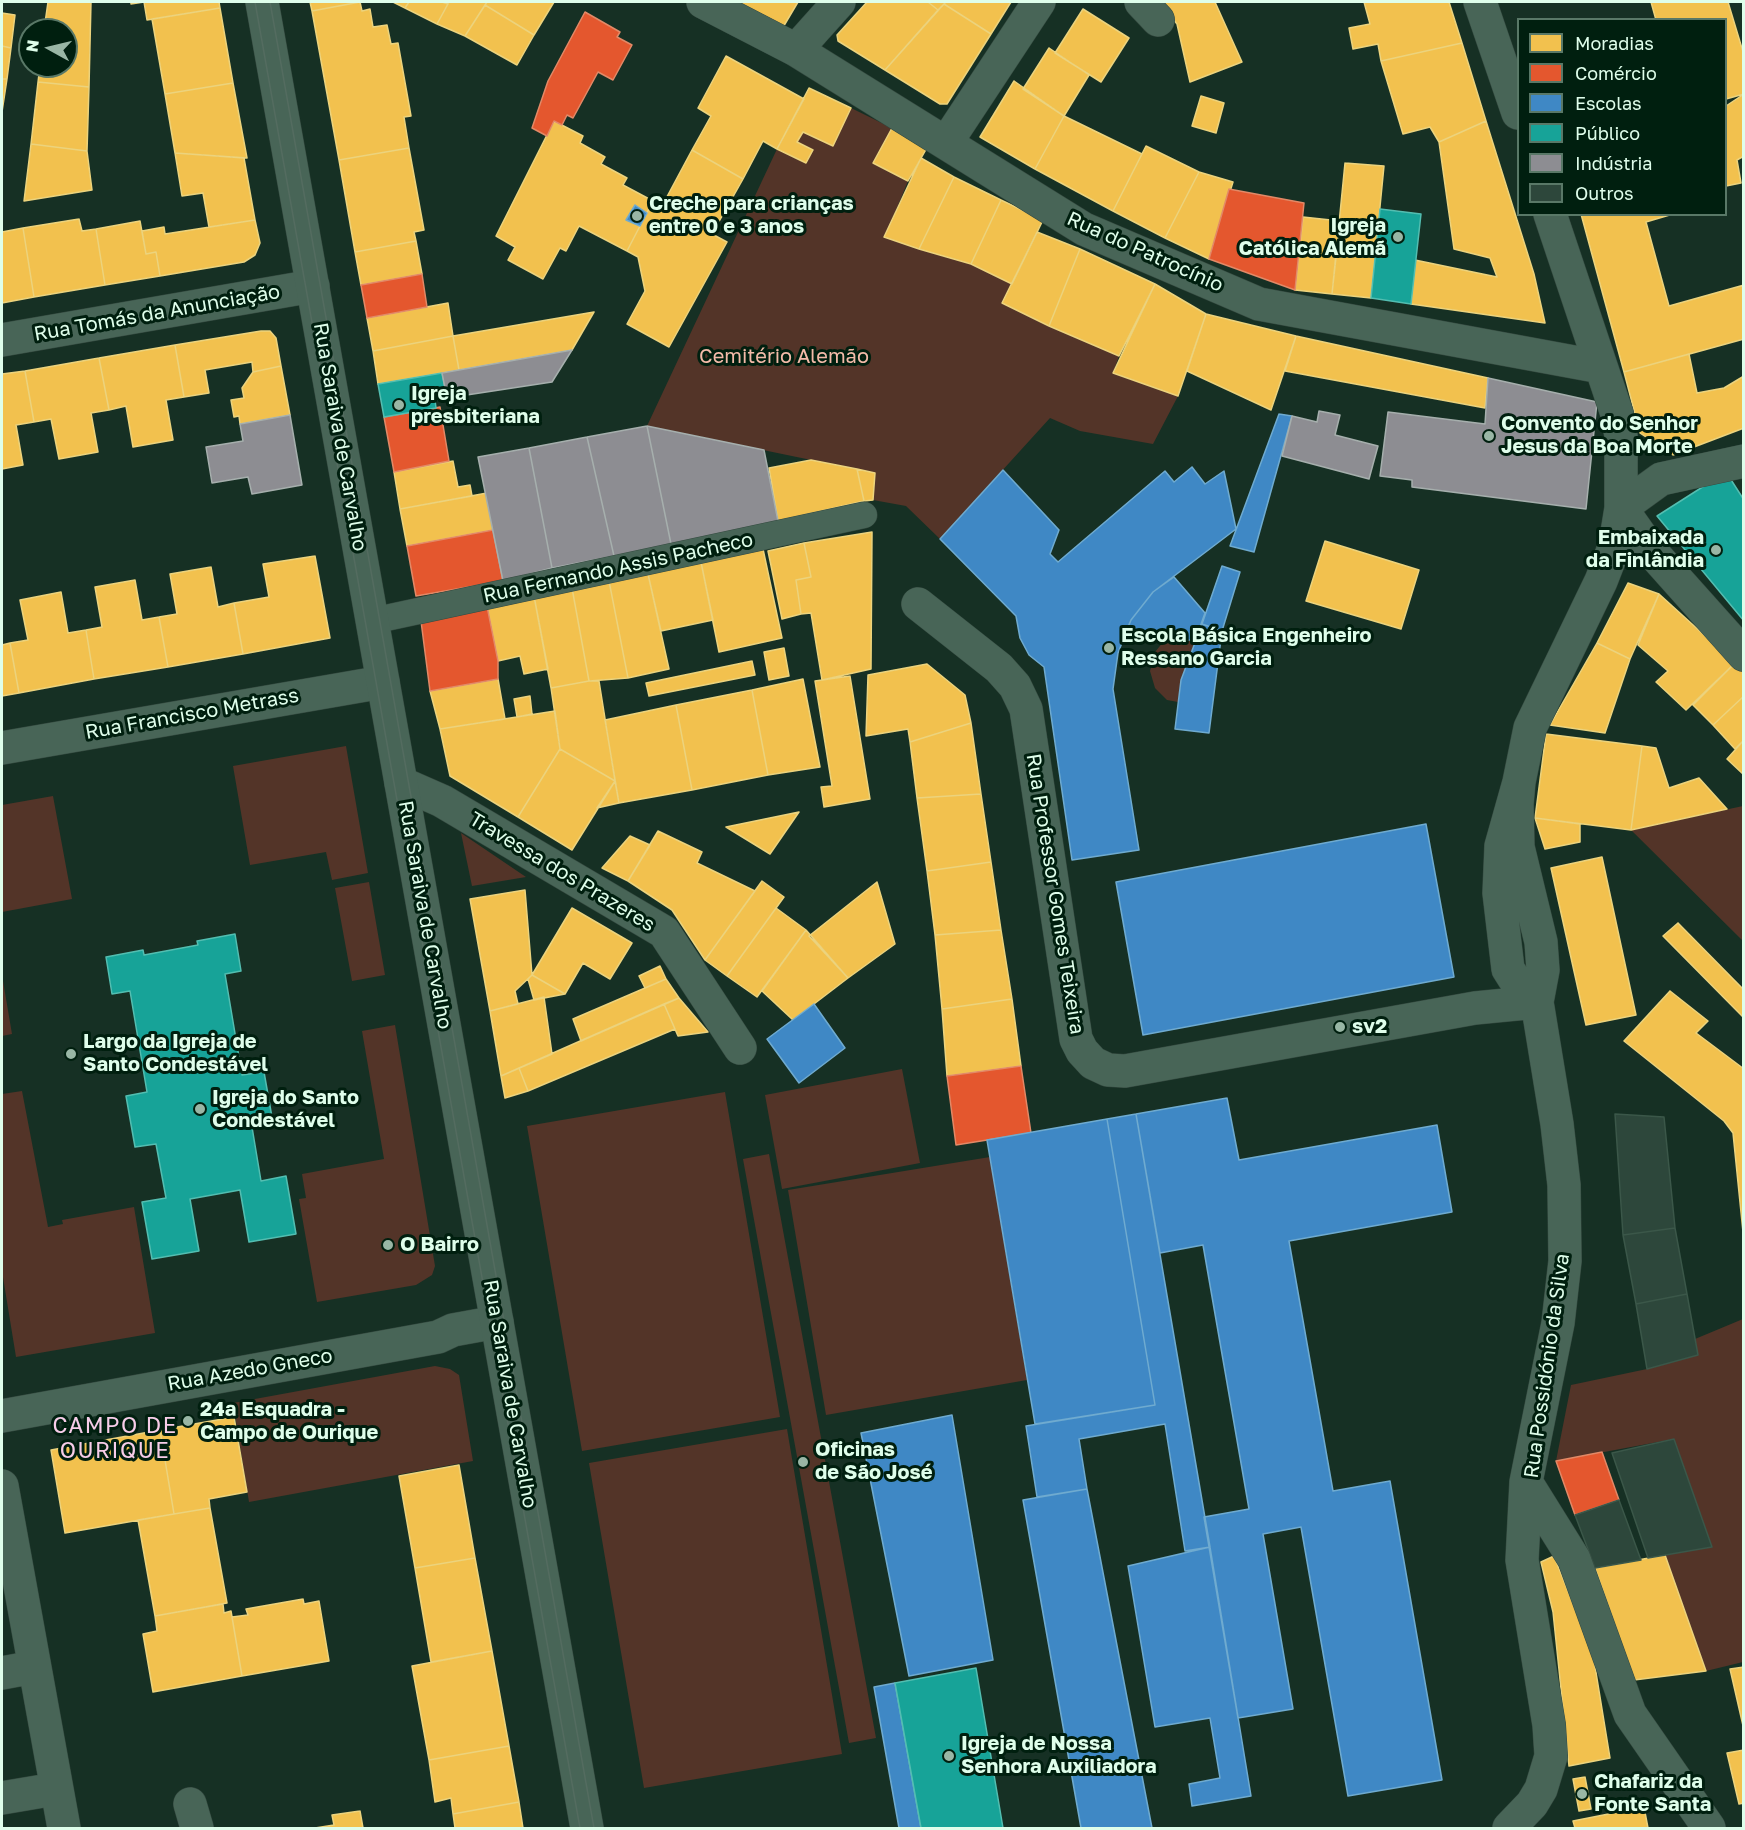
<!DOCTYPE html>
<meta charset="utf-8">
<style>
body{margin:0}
#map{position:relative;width:1745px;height:1830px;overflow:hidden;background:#163024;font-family:"Golos Text",sans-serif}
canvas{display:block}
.frame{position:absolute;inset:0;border:3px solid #dffeeb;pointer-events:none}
.legend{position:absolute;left:1517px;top:18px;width:210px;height:198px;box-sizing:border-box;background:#001f0f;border:2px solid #597867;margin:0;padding:8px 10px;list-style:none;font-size:18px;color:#dffeeb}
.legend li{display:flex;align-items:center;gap:12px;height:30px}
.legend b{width:30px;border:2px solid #597867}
.north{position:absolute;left:18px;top:18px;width:60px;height:60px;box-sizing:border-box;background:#001f0f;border:2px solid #597867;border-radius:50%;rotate:278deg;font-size:16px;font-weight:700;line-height:24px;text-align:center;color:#dffeeb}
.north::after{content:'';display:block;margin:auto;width:21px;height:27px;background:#99b6a5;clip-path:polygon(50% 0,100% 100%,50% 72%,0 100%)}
</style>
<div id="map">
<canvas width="1745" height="1830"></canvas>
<div class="frame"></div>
<ul class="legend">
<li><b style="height:16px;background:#f2c14e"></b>Moradias</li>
<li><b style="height:16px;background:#e4572e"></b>Comércio</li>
<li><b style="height:16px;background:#3f88c5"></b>Escolas</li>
<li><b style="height:16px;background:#17a398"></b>Público</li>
<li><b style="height:16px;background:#8d8d92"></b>Indústria</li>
<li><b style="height:16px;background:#2d473b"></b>Outros</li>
</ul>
<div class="north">N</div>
</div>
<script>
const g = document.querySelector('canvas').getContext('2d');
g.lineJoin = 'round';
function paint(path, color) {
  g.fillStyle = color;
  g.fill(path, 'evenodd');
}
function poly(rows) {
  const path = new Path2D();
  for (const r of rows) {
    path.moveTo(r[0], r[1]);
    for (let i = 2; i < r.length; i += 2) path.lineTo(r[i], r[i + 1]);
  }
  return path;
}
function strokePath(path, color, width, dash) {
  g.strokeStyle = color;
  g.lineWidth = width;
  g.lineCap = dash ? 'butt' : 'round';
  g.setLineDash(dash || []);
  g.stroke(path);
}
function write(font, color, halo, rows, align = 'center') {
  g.font = font + ' "Golos Text",sans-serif';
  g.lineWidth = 6;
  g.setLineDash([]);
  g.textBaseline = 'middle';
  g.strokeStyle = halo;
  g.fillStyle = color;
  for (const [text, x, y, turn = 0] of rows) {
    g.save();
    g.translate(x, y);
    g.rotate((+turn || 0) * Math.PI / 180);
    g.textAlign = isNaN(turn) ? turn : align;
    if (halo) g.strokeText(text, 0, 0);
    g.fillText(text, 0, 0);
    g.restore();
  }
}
paint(poly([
 [851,108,892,128,874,163,908,181,885,237,971,264,1012,284,1119,356,1113,373,1178,396,1153,444,1080,431,1050,418,940,539,906,506,873,500,874,473,647,426,777,149,806,163,813,150,797,142,803,132],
 [1168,636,1195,641,1181,680,1178,702,1167,700,1155,688,1150,671,1155,652],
 [346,746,368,873,332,880,326,852,250,865,233,766],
 [53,796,72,899,2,912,2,805],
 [1743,806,1743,941,1631,830],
 [461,833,526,877,472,886],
 [369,882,385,975,352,981,335,888],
 [2,975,12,1034,2,1036],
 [395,1025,435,1266,432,1275,416,1285,317,1302,299,1199,306,1198,302,1174,384,1159,362,1031],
 [902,1069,920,1163,782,1189,765,1095],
 [22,1091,48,1227,63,1224,62,1220,134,1207,155,1333,16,1357,2,1271,2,1094],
 [725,1092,780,1417,582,1451,527,1126],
 [769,1154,876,1738,849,1743,743,1159],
 [990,1157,1027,1380,826,1415,788,1190],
 [1743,1319,1743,1662,1706,1671,1665,1555,1712,1547,1674,1439,1556,1461,1571,1385,1647,1369,1698,1355,1695,1339],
 [435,1366,450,1369,459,1375,473,1461,249,1502,233,1403],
 [787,1429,842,1754,644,1788,589,1463]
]), '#533428');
const homes = poly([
 [48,2,91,2,89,87,38,82,40,66,66,66,66,30,44,30,48,2],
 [131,2,219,2,220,8,147,20,144,2,131,4,131,2],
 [310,2,360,2,312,11,310,2],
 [360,2,362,11,370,9,373,27,387,25,391,44,398,43,411,116,404,117,409,148,339,160,312,11,360,2],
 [393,2,409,2,405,8,393,2],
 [409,2,442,2,448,4,437,24,405,8,409,2],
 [449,2,487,2,465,36,437,24,449,2],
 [487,2,554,2,534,35,485,5,487,2],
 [724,2,798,2,779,34,724,2],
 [867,2,928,2,938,10,885,70,838,41,837,35,867,2],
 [928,2,946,2,938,10,928,2],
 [946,2,1011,2,991,34,944,4,946,2],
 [1160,2,1215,2,1242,62,1190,82,1177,24,1160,2],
 [1364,2,1449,2,1462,43,1381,61,1378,44,1353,49,1349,28,1370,24,1364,2],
 [1651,2,1728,2,1744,55,1744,94,1726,99,1726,20,1656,20,1651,2],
 [944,4,991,34,947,104,940,104,885,70,944,4],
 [485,5,534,35,517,65,465,36,485,5],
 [220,8,233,83,165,94,152,19,220,8],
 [1083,9,1129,38,1101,82,1055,53,1083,9],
 [2,13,15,15,11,48,2,46,2,13],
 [1462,43,1486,121,1439,142,1430,127,1403,134,1381,61,1462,43],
 [2,46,11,48,7,79,2,79,2,46],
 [1049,48,1089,75,1064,116,1023,89,1049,48],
 [726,56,804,99,777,149,763,141,743,179,692,150,711,116,698,108,726,56],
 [2,79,7,79,2,112,2,79],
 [1014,81,1064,116,1035,169,980,137,1014,81],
 [38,82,89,87,87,151,31,144,38,82],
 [233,83,247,158,175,153,165,94,233,83],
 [809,88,851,108,833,146,803,132,797,142,813,150,806,163,777,149,809,88],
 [1744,94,1744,156,1737,160,1741,183,1726,186,1726,106,1744,94],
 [1201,96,1224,103,1216,133,1192,126,1201,96],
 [1064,116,1142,154,1113,211,1035,169,1064,116],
 [554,121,583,136,580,143,605,157,601,164,627,178,623,185,653,201,627,251,579,226,566,251,560,248,543,279,508,260,515,247,496,236,554,121],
 [1486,121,1534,274,1545,323,1411,304,1415,260,1497,277,1490,258,1454,249,1439,142,1486,121],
 [892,128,928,146,908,181,873,163,892,128],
 [31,144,87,151,92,190,24,201,31,144],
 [1146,146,1199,172,1165,238,1113,211,1146,146],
 [409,148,424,230,414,232,416,241,355,252,339,160,409,148],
 [692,150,743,179,712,234,727,242,669,347,627,324,645,291,638,257,627,251,653,201,662,206,692,150],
 [175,153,244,158,255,220,209,227,203,193,182,196,175,153],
 [921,158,954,177,919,249,884,237,921,158],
 [1345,163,1384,166,1371,298,1332,294,1345,163],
 [1199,172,1233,182,1209,259,1165,238,1199,172],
 [954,177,1001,200,971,264,919,249,954,177],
 [1001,200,1043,220,1012,284,971,264,1001,200],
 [1581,214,1673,214,1646,222,1669,306,1744,285,1744,339,1624,372,1581,214],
 [1303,217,1340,221,1332,294,1295,290,1303,217],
 [79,219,82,231,96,229,105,285,34,297,23,228,79,219],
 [255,220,260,243,255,255,244,262,160,276,156,252,146,254,142,231,164,227,165,234,255,220],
 [140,221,146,254,156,252,160,276,105,285,96,229,140,221],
 [23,228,34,297,2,303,2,232,23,228],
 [1037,232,1080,249,1049,326,1002,303,1037,232],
 [416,241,422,274,361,285,355,252,416,241],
 [1080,249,1155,284,1119,356,1049,326,1080,249],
 [1155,284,1206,314,1178,396,1113,373,1155,284],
 [448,303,453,336,373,351,367,318,448,303],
 [594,312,572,350,459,370,453,336,594,312],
 [1206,314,1296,336,1271,410,1187,371,1206,314],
 [261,331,270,331,276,338,281,366,253,372,252,362,205,370,209,393,184,397,175,345,261,331],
 [453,336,459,370,378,384,373,351,453,336],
 [1296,336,1488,378,1485,408,1285,371,1296,336],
 [175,345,184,397,166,400,173,440,133,447,126,406,109,410,99,358,175,345],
 [1689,354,1697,393,1724,388,1744,376,1744,428,1673,455,1640,433,1624,372,1689,354],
 [99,358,109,410,91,413,98,452,59,459,51,419,34,422,25,371,99,358],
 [281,366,290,415,240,424,239,416,234,417,231,400,244,398,242,388,253,372,281,366],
 [25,371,34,422,16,425,23,465,2,469,2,374,25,371],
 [811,460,857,469,864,501,778,521,769,468,811,460],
 [453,461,458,487,470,485,472,496,400,509,394,472,453,461],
 [857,469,875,473,873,500,864,501,857,469],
 [487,493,493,530,407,546,400,509,487,493],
 [872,532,871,669,822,680,811,613,801,614,796,580,811,577,804,543,872,532],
 [1325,541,1419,570,1401,629,1306,601,1325,541],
 [804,543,811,577,796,580,801,614,782,619,768,551,804,543],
 [763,549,782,638,719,652,701,562,763,549],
 [315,556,330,638,243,654,234,603,269,597,263,564,315,556],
 [701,562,713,620,661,631,648,574,701,562],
 [211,567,218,607,234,603,243,654,168,667,159,617,177,614,170,574,211,567],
 [648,574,669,669,628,678,609,581,648,574],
 [135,580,142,620,159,617,168,667,94,679,86,630,102,627,95,587,135,580],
 [609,581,628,678,589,681,572,588,609,581],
 [1628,583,1659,594,1630,659,1597,643,1628,583],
 [572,588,589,681,551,688,534,596,572,588],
 [61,592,68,633,86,630,94,679,19,693,10,643,28,640,20,600,61,592],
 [1659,594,1735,663,1686,710,1656,682,1668,671,1638,645,1659,594],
 [534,596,548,669,524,674,520,656,498,661,487,606,534,596],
 [10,643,19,693,2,696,2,645,10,643],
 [1597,643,1630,659,1605,733,1550,725,1597,643],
 [784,648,789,676,769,680,764,652,784,648],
 [752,661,755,675,649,696,646,683,752,661],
 [1735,663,1744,671,1744,696,1713,725,1693,705,1735,663],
 [927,664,965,695,971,723,910,742,908,729,866,736,868,675,927,664],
 [850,676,870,799,824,807,821,787,832,786,815,681,850,676],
 [498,679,505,719,440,729,430,691,498,679],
 [803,679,820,767,768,775,752,690,803,679],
 [589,681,599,681,615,781,560,749,551,688,589,681],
 [752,690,768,775,692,790,676,705,752,690],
 [530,696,532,714,517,717,514,699,530,696],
 [1744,696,1744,740,1735,749,1713,725,1744,696],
 [676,705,692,790,619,803,605,720,676,705],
 [555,711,560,749,518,817,450,776,440,729,555,711],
 [971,723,981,794,917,798,910,742,971,723],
 [1546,734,1642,746,1631,830,1535,818,1546,734],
 [1744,740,1744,775,1727,759,1744,740],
 [1642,746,1656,748,1669,788,1699,778,1727,809,1631,830,1642,746],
 [560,749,615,781,572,850,518,817,560,749],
 [615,781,619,803,597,808,615,781],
 [981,794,991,862,927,871,917,798,981,794],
 [799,812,770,854,726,827,799,812],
 [1535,818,1580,824,1580,842,1545,849,1535,818],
 [658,831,702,852,697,863,755,891,705,960,672,910,628,881,658,831],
 [630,836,650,845,628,881,602,868,630,836],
 [1602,857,1636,1015,1586,1025,1551,868,1602,857],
 [991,862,1001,930,935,935,927,871,991,862],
 [762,881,784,897,727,976,705,960,762,881],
 [877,882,895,944,848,978,809,936,877,882],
 [525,890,532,975,515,991,518,1004,490,1011,470,899,525,890],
 [572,908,632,943,610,979,583,963,565,994,532,975,572,908],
 [776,908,806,930,757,997,727,976,776,908],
 [1678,923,1744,990,1744,1018,1663,936,1678,923],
 [806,930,848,978,793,1020,762,991,806,930],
 [1001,930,1012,999,942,1009,935,935,1001,930],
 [660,966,666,979,645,988,639,976,660,966],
 [532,975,565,994,534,1000,528,979,532,975],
 [666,979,679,998,581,1041,573,1019,666,979],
 [1670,991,1708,1021,1696,1033,1744,1069,1744,1242,1733,1133,1724,1121,1624,1041,1670,991],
 [544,997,552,1054,501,1076,490,1011,544,997],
 [679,998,708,1032,678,1036,664,1004,679,998],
 [1012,999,1021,1066,947,1076,942,1009,1012,999],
 [664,1004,675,1029,528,1091,519,1068,664,1004],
 [519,1068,528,1091,505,1098,501,1076,519,1068],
 [234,1417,247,1492,209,1499,210,1508,174,1514,160,1430,234,1417],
 [160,1430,174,1514,65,1533,51,1450,160,1430],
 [459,1465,475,1558,415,1568,399,1476,459,1465],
 [210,1508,227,1603,155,1616,138,1520,210,1508],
 [1665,1555,1706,1671,1634,1680,1595,1568,1665,1555],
 [1554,1556,1593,1654,1610,1758,1569,1766,1553,1612,1541,1562,1554,1556],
 [475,1558,492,1651,431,1662,415,1568,475,1558],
 [303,1599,304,1604,319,1601,329,1661,242,1676,232,1617,248,1615,246,1609,303,1599],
 [223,1604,224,1613,231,1611,242,1676,153,1692,143,1634,157,1631,155,1616,223,1604],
 [492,1651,509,1746,429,1760,412,1666,492,1651],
 [1744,1667,1744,1730,1730,1669,1744,1667],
 [509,1746,519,1802,453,1814,451,1798,435,1802,429,1760,509,1746],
 [1744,1750,1744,1803,1739,1804,1727,1753,1744,1750],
 [1585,1777,1591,1809,1579,1811,1573,1779,1585,1777],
 [519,1802,523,1828,455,1828,453,1814,519,1802],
 [1644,1807,1648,1828,1575,1828,1573,1821,1644,1807],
 [360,1811,363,1828,315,1828,334,1825,332,1815,360,1811]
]);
paint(homes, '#f2c14e');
strokePath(homes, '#ecd37d', 1.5);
const shops = poly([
 [585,12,620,32,617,37,632,45,613,80,598,72,573,118,567,115,562,125,554,121,547,136,532,128,548,81,585,12],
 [1229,189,1304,203,1295,290,1209,259,1229,189],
 [422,274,427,307,367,318,361,285,422,274],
 [440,407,449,461,394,472,384,417,440,407],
 [493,530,503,581,416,596,407,546,493,530],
 [487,606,498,661,498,679,430,691,421,621,487,606],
 [1021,1066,1031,1133,956,1145,947,1076,1021,1066],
 [1602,1452,1619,1500,1575,1515,1556,1461,1602,1452]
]);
paint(shops, '#e4572e');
strokePath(shops, '#e28967', 1.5);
const schools = poly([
 [635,205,647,213,640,226,626,220,635,205],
 [1279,414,1292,416,1254,552,1230,546,1279,414],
 [1192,467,1205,484,1224,471,1236,529,1153,592,1131,620,1118,653,1113,689,1139,850,1072,860,1044,667,1029,655,1020,638,1016,616,940,539,1003,470,1059,530,1050,554,1058,562,1165,471,1174,482,1192,467],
 [1222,566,1240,572,1222,631,1202,624,1222,566],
 [1174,577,1205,613,1195,641,1127,629,1131,620,1153,592,1174,577],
 [1202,624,1222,631,1209,733,1175,729,1181,680,1202,624],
 [1426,824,1454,977,1143,1035,1116,882,1426,824],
 [814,1004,845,1048,799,1083,767,1039,814,1004],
 [1227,1098,1239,1160,1437,1125,1452,1212,1289,1241,1333,1491,1390,1481,1442,1780,1348,1796,1301,1527,1263,1534,1293,1709,1238,1718,1204,1517,1249,1509,1203,1245,1160,1253,1136,1114,1227,1098],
 [1136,1114,1210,1547,1185,1551,1165,1424,1079,1439,1087,1489,1037,1497,1026,1426,1155,1405,1107,1119,1136,1114],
 [1107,1119,1155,1405,1035,1424,987,1140,1107,1119],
 [952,1415,993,1660,909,1676,861,1433,952,1415],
 [1087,1489,1152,1828,1081,1828,1023,1500,1087,1489],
 [1210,1547,1251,1796,1192,1806,1189,1784,1220,1778,1210,1718,1155,1727,1128,1566,1210,1547],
 [895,1683,921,1828,899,1828,874,1687,895,1683]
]);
paint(schools, '#3f88c5');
strokePath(schools, '#6fabd0', 1.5);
const public = poly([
 [1380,209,1421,214,1411,304,1371,298,1380,209],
 [442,373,447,398,435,400,436,408,384,417,378,384,442,373],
 [1726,472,1744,500,1744,621,1657,516,1726,472],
 [235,934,241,971,225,974,242,1075,264,1072,273,1123,252,1127,261,1181,286,1176,296,1234,249,1242,240,1190,190,1199,199,1251,152,1259,142,1202,166,1198,156,1144,135,1147,126,1096,147,1092,130,991,112,994,106,957,143,950,144,955,198,945,197,941,235,934],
 [976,1668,1003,1828,921,1828,895,1683,976,1668]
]);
paint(public, '#17a398');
strokePath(public, '#53beb1', 1.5);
const industry = poly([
 [572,350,552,382,447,398,442,373,572,350],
 [1488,378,1597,402,1586,509,1412,487,1412,480,1380,476,1388,412,1485,424,1488,378],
 [1319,411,1340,415,1335,435,1378,446,1369,479,1282,456,1292,416,1317,422,1319,411],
 [290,415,302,485,252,494,248,477,212,483,206,447,243,441,240,424,290,415],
 [647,426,764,450,778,521,671,544,647,426],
 [647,426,671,544,614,556,587,437,647,426],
 [587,437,614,556,552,568,529,448,587,437],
 [529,448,552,568,503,581,478,457,529,448]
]);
paint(industry, '#8d8d92');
strokePath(industry, '#a6afad', 1.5);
const building = poly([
 [1615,1114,1664,1117,1675,1228,1623,1235,1615,1114],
 [1675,1228,1687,1294,1636,1304,1623,1235,1675,1228],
 [1687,1294,1698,1355,1647,1369,1636,1304,1687,1294],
 [1674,1439,1712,1547,1648,1558,1612,1453,1674,1439],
 [1619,1500,1641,1560,1595,1568,1575,1515,1619,1500]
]);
paint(building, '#2d473b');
strokePath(building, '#3b5749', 1.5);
const pedestrian = poly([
 [372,621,864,515]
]);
const minor = poly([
 [703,2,796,50,1084,229,1259,304,1601,367],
 [1141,2,1158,20],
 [1480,2,1518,113],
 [796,50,839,2],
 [946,143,1039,2],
 [2,340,313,286],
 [1621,508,1652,552,1744,655],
 [1621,508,1661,479,1744,461],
 [918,604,999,668,1015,686,1026,709,1076,1039,1082,1051,1093,1063,1108,1070,1125,1071,1475,1008,1537,1002],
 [2,748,383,682],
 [1519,782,1517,804,1518,847,1541,942,1543,970,1537,1002,1557,1124,1564,1185,1565,1261,1558,1323,1526,1482,1574,1559,1630,1714,1709,1828],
 [401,783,442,801,664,932,740,1048],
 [1537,1002,1520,988,1508,969,1499,893,1501,846,1519,782,1530,728,1601,581,1615,545,1621,508,1621,436,1617,414,1550,214],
 [2,1416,438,1337,453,1330,497,1322],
 [2,1486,64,1828],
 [2,1673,34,1667],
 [2,1798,55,1789],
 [190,1804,197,1828],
 [1509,1828,1532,1804,1541,1789,1551,1756,1549,1725,1522,1560,1526,1482]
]);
const tertiary = poly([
 [262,2,587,1828]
]);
strokePath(pedestrian, '#354a40', 27);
strokePath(minor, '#354a40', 34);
strokePath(tertiary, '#354a40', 34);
strokePath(pedestrian, '#486557', 26);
strokePath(minor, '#486557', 33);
strokePath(tertiary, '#486557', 33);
strokePath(poly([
 [255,2,580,1828],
 [270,2,594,1828]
]), '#546c60', 1.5);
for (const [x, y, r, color] of [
 [637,216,6,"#99b6a5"],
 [1398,237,6,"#99b6a5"],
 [399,405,6,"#99b6a5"],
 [1489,436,6,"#99b6a5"],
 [1716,550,6,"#99b6a5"],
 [1109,648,6,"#99b6a5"],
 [1340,1027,6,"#99b6a5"],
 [71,1054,6,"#99b6a5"],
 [200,1109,6,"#99b6a5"],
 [388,1245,6,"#99b6a5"],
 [188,1421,6,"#99b6a5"],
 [803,1462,6,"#99b6a5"],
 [949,1756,6,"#99b6a5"],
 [1582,1794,6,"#99b6a5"]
]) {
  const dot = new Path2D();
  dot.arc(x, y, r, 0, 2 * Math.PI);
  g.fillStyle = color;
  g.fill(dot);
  strokePath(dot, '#001f0f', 2);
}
write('bold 20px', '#dffeeb', '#001f0f', [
 ["Creche para crianças",649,204],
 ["entre 0 e 3 anos",649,227],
 ["Igreja",1386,226,"right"],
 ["Católica Alemã",1386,249,"right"],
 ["Igreja",411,394],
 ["presbiteriana",411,417],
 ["Convento do Senhor",1501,424],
 ["Jesus da Boa Morte",1501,447],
 ["Embaixada",1704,538,"right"],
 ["da Finlândia",1704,561,"right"],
 ["Escola Básica Engenheiro",1121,636],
 ["Ressano Garcia",1121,659],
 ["sv2",1352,1027],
 ["Largo da Igreja de",83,1042],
 ["Santo Condestável",83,1065],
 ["Igreja do Santo",212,1098],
 ["Condestável",212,1121],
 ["O Bairro",400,1245],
 ["24ª Esquadra -",200,1410],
 ["Campo de Ourique",200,1433],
 ["Oficinas",815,1450],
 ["de São José",815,1473],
 ["Igreja de Nossa",961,1744],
 ["Senhora Auxiliadora",961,1767],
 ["Chafariz da",1594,1782],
 ["Fonte Santa",1594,1805]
], 'left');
write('20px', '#dffeeb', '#001f0f', [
 ["Rua do Patrocínio",1145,252,24],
 ["Rua Tomás da Anunciação",157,313,-10],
 ["Rua Saraiva de Carvalho",340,437,80],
 ["Rua Fernando Assis Pacheco",618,568,-12],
 ["Rua Francisco Metrass",192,714,-10],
 ["Travessa dos Prazeres",562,872,31],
 ["Rua Professor Gomes Teixeira",1055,894,81],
 ["Rua Saraiva de Carvalho",425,915,80],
 ["Rua Possidónio da Silva",1547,1366,-82],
 ["Rua Azedo Gneco",250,1370,-10],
 ["Rua Saraiva de Carvalho",510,1394,80]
]);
write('20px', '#f3bba9', '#001f0f', [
 ["Cemitério Alemão",784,357]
]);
g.letterSpacing = '1.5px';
write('22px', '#f7cde9', '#001f0f', [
 ["CAMPO DE",115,1426],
 ["OURIQUE",115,1451]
]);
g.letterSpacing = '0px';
</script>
